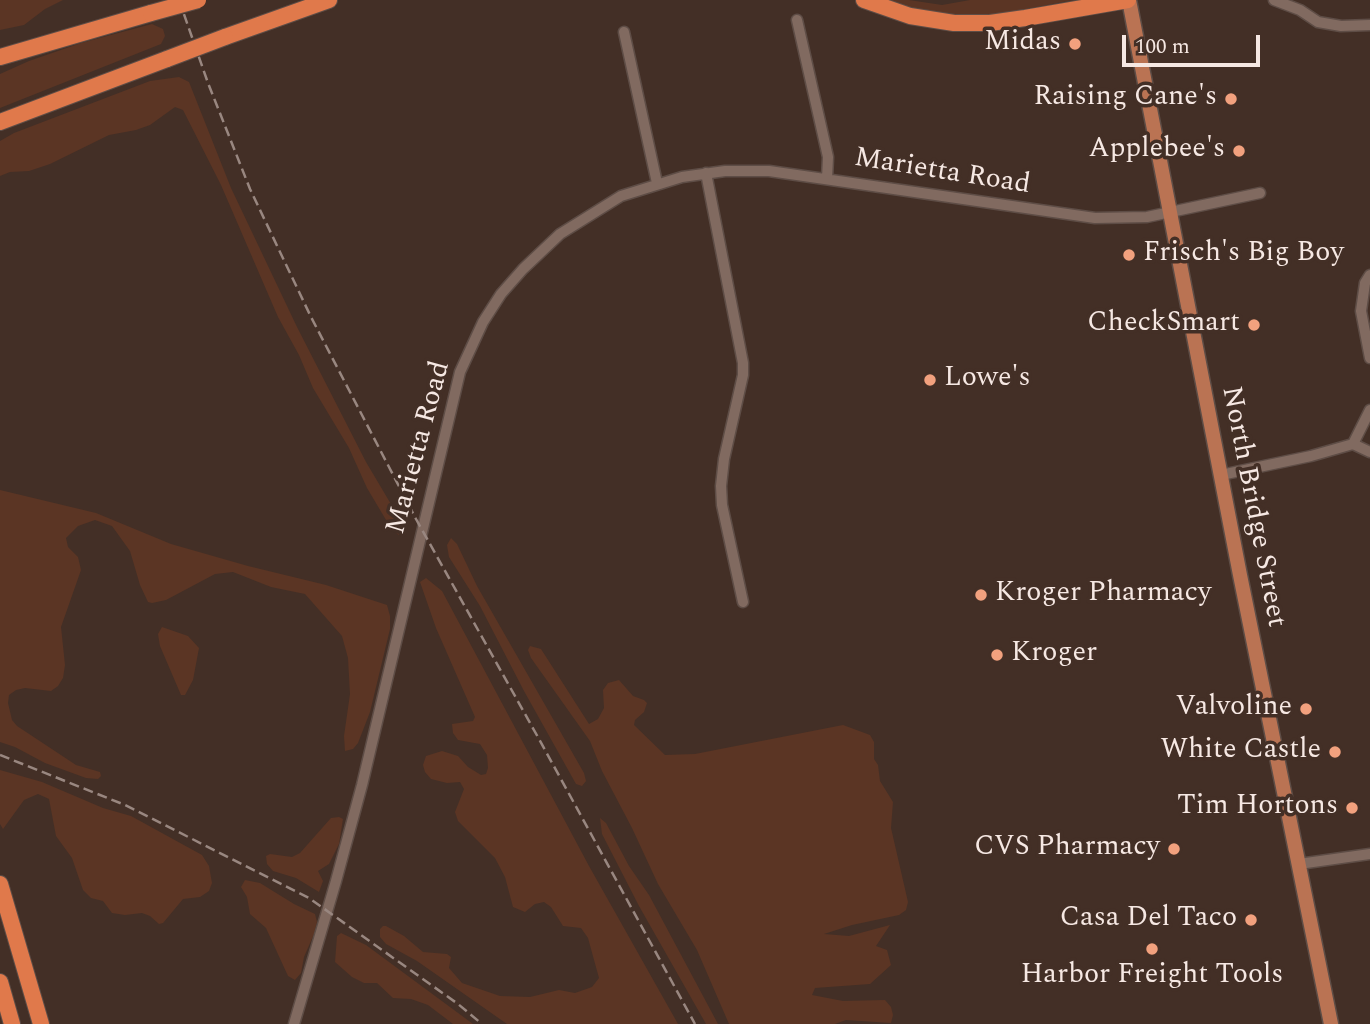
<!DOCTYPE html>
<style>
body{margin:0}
#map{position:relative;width:1370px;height:1024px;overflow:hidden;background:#432f26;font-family:Spectral,serif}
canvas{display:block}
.scale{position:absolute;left:1122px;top:35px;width:138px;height:32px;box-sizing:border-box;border:4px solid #f6e8e3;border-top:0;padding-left:9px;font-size:21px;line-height:24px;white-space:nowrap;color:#f6e8e3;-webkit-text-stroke:5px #432f26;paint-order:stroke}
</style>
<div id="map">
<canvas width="1370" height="1024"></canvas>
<div class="scale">100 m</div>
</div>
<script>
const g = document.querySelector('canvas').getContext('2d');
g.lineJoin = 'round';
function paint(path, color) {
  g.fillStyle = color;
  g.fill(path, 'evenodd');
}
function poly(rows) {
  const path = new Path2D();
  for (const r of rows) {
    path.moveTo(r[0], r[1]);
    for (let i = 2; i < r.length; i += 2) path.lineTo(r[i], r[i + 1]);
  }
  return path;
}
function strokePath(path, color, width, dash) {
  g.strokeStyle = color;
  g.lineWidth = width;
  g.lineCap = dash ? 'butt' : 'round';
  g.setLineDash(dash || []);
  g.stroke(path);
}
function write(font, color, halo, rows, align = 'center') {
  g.font = font + ' Spectral,serif';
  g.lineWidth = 7;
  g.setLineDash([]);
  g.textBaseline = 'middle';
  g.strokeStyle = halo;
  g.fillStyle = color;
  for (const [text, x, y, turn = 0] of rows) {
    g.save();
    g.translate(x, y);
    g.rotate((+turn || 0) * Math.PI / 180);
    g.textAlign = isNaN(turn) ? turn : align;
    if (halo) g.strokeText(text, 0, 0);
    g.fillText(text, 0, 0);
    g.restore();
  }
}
paint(poly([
 [0,0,63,0,45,9,24,25,0,30],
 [880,0,909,0,942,5,970,0,1073,0,1000,14,968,17,934,15],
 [152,24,163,29,165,36,161,44,0,108,0,74,29,61,81,43],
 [179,77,189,82,231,188,297,327,366,462,401,521,402,533,399,535,392,530,367,488,349,448,313,388,299,355,278,317,221,185,183,110,175,107,150,125,136,130,109,135,50,164,29,171,10,172,0,176,0,141,14,133,150,81],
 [0,490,96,513,171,544,248,566,326,585,387,605,390,616,390,629,370,712,358,743,353,749,345,751,344,736,350,694,348,658,342,636,305,594,271,587,233,572,215,574,166,600,152,603,148,602,140,585,130,551,112,526,95,520,78,526,66,538,68,547,78,557,81,570,61,627,65,665,63,678,58,686,51,691,25,688,16,690,9,695,8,703,12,720,17,726,76,765,100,772,101,776,98,779,86,778,45,763,15,747,0,742],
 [451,538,457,544,477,586,584,773,586,781,582,786,576,784,524,691,480,606,449,557,447,545],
 [426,578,442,591,589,866,678,1024,507,1024,417,961,386,944,380,937,380,929,383,926,386,926,404,936,423,952,447,954,451,957,449,968,462,983,500,996,530,997,559,990,575,993,592,987,599,978,588,938,581,928,563,926,551,907,544,902,535,904,525,912,513,907,505,877,495,858,458,821,455,812,464,789,460,782,447,783,431,779,425,772,423,765,426,756,442,751,458,756,468,767,481,775,486,774,488,768,487,755,480,744,458,740,453,733,452,724,473,721,475,717,436,628,420,582],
 [162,627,188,636,199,648,193,680,185,695,181,695,160,646,158,634],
 [530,646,541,649,589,724,598,719,604,708,603,690,608,683,619,680,633,696,644,700,647,703,644,712,635,720,634,725,665,755,695,754,843,725,870,735,874,742,874,759,878,765,880,781,893,802,891,828,908,902,906,910,899,915,852,925,824,934,849,936,890,925,876,946,887,950,891,965,870,984,815,988,812,995,843,1001,885,1000,891,1007,893,1015,891,1023,846,1020,835,1024,729,1024,697,950,658,884,632,828,602,771,590,741,531,658,528,650],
 [0,770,42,782,103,808,131,816,202,855,209,866,212,883,209,891,200,897,183,899,163,923,159,924,150,916,142,913,125,915,112,913,103,901,91,898,83,890,72,858,56,836,49,799,38,794,24,800,3,829,0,824],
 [339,817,343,819,339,844,329,864,318,871,323,881,319,892,296,878,273,871,267,864,266,856,270,854,292,857,300,853,331,818],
 [600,818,606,823,629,866,649,895,718,1024,706,1024,639,906,602,834],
 [245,880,260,883,294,904,315,914,317,922,314,934,304,957,301,973,295,980,288,976,266,928,250,914,247,897,241,887],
 [341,933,366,945,473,1024,453,1024,428,1005,411,999,393,998,377,983,364,983,352,977,335,962,337,936]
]), '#5b3524');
const minor = poly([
 [1274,0,1300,10,1318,22,1341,26,1370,25],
 [797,20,828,157,827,179],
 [624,32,657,183],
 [706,173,743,363,743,375,724,459,721,486,722,505,743,602],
 [1370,275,1365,283,1361,311,1370,358],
 [1353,444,1370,452],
 [1221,475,1311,456,1353,444,1370,410],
 [1299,864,1370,854],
 [294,1024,336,881,362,785,460,372,483,322,501,294,523,269,560,234,621,196,682,177,725,171,769,171,1095,218,1147,217,1260,193]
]);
const major = poly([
 [1129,0,1240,575,1331,1024]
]);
const highway = poly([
 [864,0,910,16,954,23,990,23,1025,18,1128,0],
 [225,37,329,0],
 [0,57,151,13],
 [0,122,167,59],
 [0,884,41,1024],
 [0,982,12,1024]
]);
strokePath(minor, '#5e4d46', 13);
strokePath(major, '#5e4d46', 17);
strokePath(highway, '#5e4d46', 18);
strokePath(minor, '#816a60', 10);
strokePath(major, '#ba7353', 14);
strokePath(highway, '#e0794b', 16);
strokePath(poly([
 [179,0,208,83,250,189,311,317,416,519,539,739,695,1024],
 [0,755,125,805,309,898,458,1004,482,1024]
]), '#998780', 2.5, [10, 5]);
const highwayBridge = poly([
 [151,13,198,0],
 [167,59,225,37]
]);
strokePath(highwayBridge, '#5e4d46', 18, []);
strokePath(highwayBridge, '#e0794b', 16);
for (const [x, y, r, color] of [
 [1075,44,7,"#f2a17e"],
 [1231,99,7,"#f2a17e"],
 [1239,151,7,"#f2a17e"],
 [1129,255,7,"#f2a17e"],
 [1254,325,7,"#f2a17e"],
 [930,380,7,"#f2a17e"],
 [981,595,7,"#f2a17e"],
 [997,655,7,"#f2a17e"],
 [1306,709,7,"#f2a17e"],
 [1335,752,7,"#f2a17e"],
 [1352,808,7,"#f2a17e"],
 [1174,849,7,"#f2a17e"],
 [1251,920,7,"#f2a17e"],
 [1152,949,7,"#f2a17e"]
]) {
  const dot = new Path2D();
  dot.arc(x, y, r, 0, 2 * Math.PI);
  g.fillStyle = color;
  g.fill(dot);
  strokePath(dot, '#432f26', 2.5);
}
write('28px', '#f6e8e3', '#432f26', [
 ["Midas",1061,44],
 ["Raising Cane's",1217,99],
 ["Applebee's",1225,151],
 ["Frisch's Big Boy",1143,255,"left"],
 ["CheckSmart",1240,325],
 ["Lowe's",944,380,"left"],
 ["Kroger Pharmacy",995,595,"left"],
 ["Kroger",1011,655,"left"],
 ["Valvoline",1292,709],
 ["White Castle",1321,752],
 ["Tim Hortons",1338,808],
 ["CVS Pharmacy",1160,849],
 ["Casa Del Taco",1237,920],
 ["Harbor Freight Tools",1152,977,"center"]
], 'right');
write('28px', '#f6e8e3', '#432f26', [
 ["Marietta Road",942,173,9],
 ["Marietta Road",420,448,-75],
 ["North Bridge Street",1252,507,79]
]);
</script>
